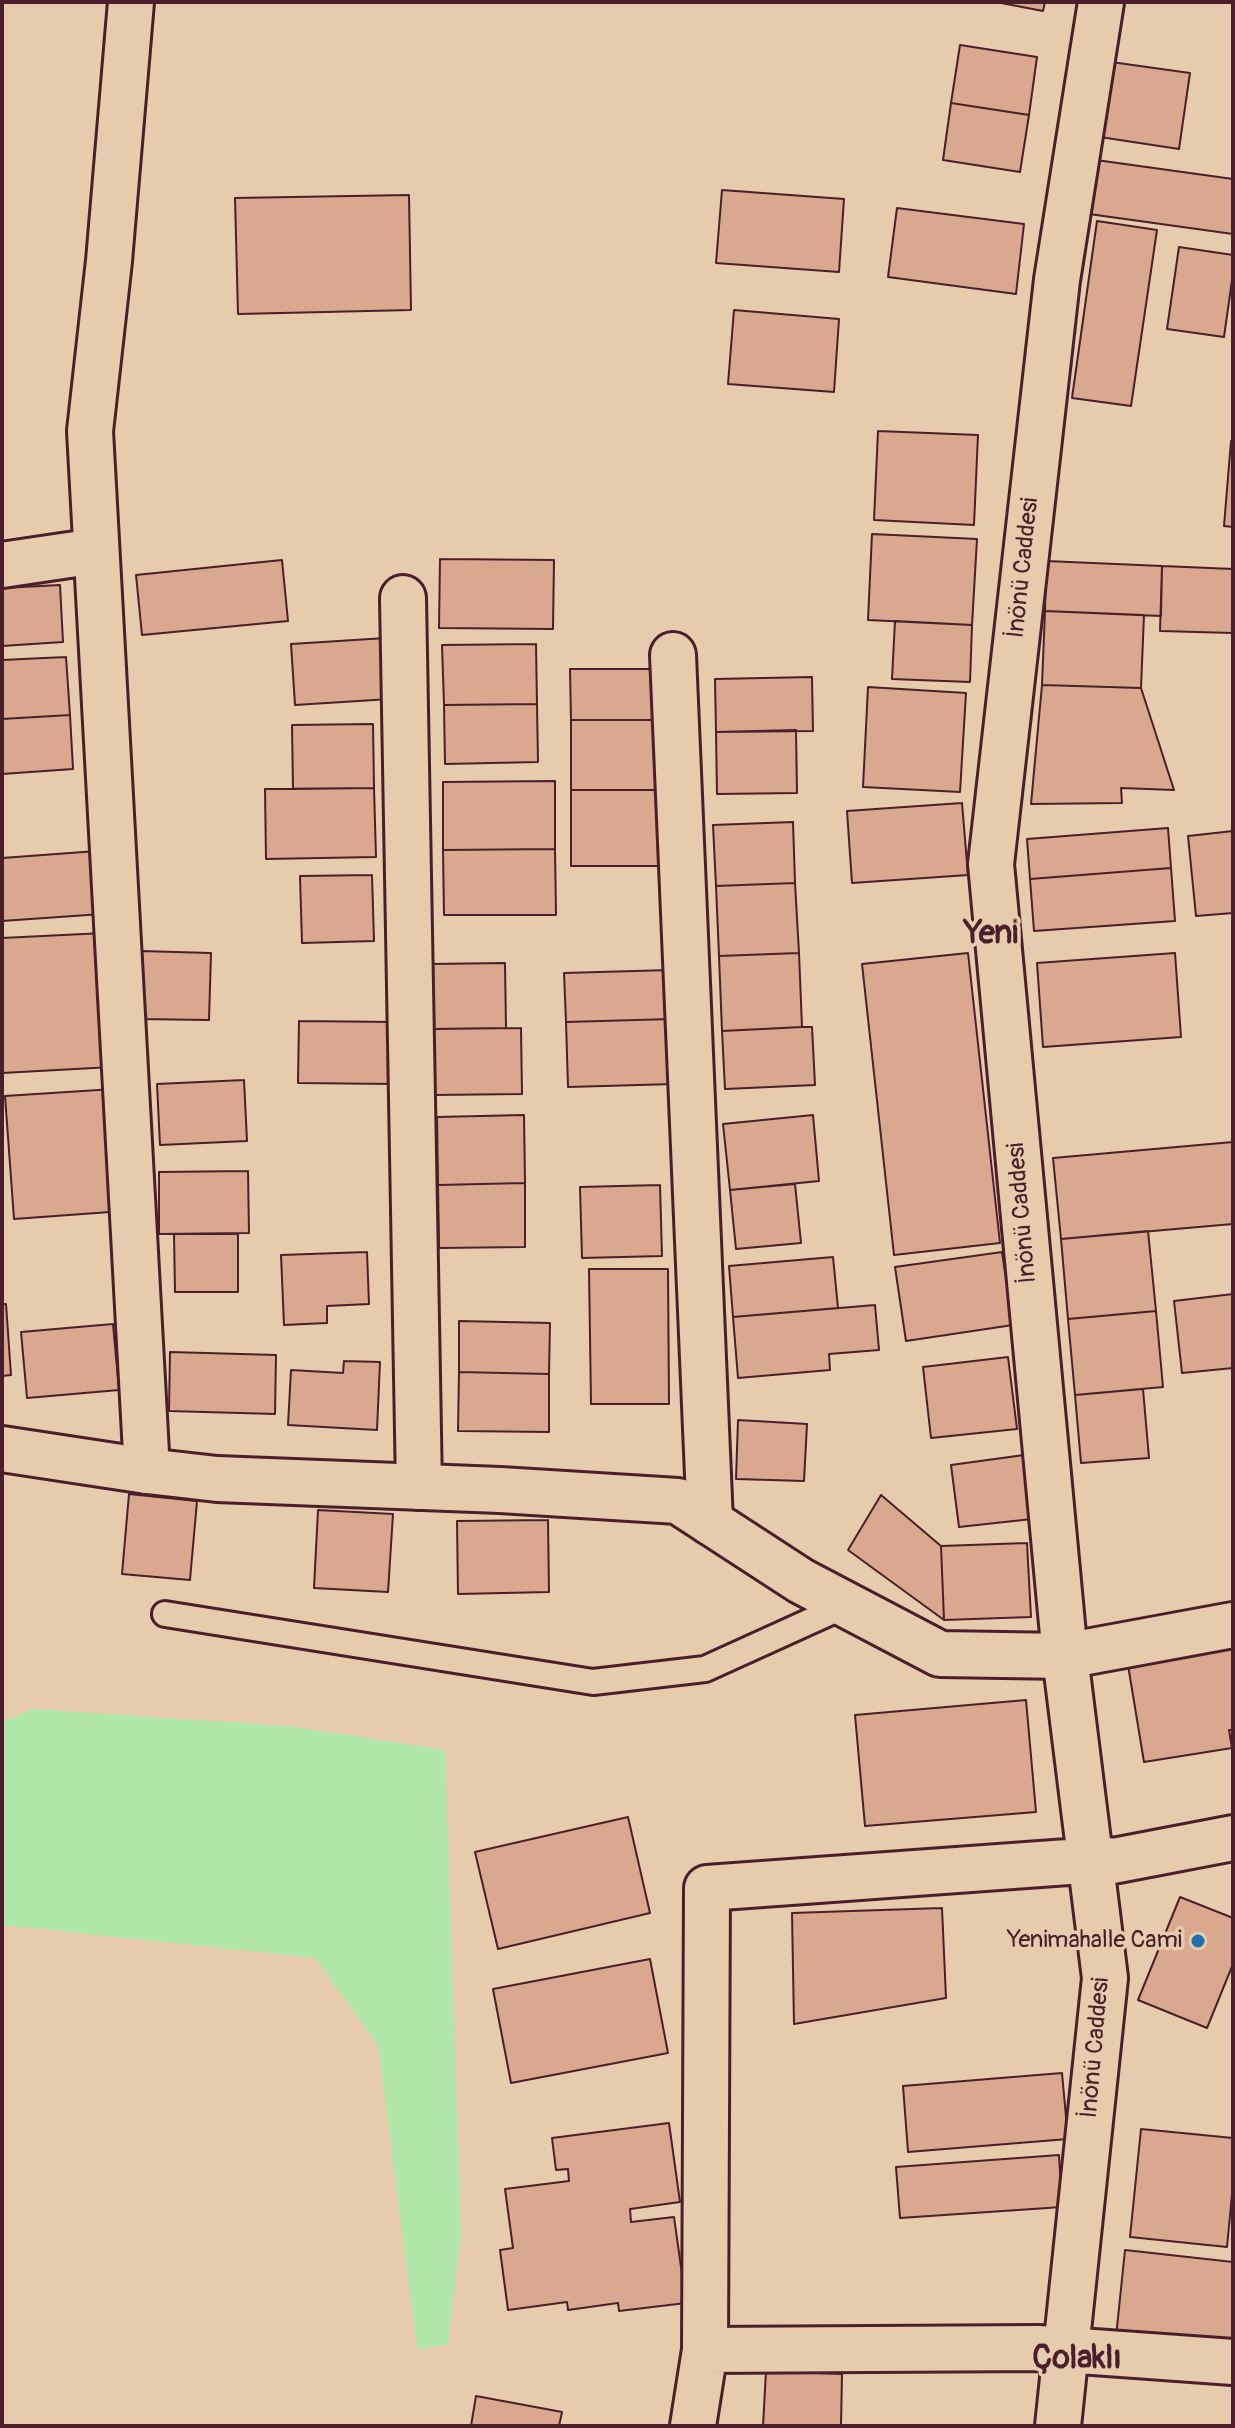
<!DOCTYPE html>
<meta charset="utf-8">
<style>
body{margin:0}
#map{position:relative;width:1235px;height:2428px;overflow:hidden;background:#e6cbad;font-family:Pangolin,sans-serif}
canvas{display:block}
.frame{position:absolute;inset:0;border:4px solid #4a1f2b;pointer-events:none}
</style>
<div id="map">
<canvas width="1235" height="2428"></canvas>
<div class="frame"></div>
</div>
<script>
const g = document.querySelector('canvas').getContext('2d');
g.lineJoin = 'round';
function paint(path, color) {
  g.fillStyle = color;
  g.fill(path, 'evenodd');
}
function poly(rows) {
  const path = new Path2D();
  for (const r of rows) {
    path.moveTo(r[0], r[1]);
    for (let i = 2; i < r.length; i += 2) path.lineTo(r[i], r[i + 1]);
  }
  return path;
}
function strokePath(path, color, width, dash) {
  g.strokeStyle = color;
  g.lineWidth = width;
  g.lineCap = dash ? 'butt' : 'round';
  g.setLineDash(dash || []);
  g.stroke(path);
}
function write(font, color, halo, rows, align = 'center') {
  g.font = font + ' Pangolin,sans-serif';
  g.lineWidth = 7;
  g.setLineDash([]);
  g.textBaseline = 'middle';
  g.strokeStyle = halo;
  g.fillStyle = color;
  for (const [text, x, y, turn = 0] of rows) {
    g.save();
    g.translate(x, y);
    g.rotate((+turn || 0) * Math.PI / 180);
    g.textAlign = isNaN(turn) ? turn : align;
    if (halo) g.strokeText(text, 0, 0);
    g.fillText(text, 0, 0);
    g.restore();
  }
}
paint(poly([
 [32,1709,289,1726,445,1750,461,2233,448,2345,417,2349,378,2045,315,1958,2,1925,2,1722]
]), '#b0e7a9');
const building = poly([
 [996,2,1045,2,1043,11,996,2],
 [960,45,1037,57,1029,115,951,103,960,45],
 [1111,62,1190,73,1179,149,1100,137,1111,62],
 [951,103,1029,115,1020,172,943,160,951,103],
 [1096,160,1233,179,1233,234,1089,214,1096,160],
 [722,190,844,199,839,272,716,263,722,190],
 [409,195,411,310,238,314,235,198,409,195],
 [897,208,1024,224,1016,294,888,277,897,208],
 [1097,221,1157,230,1131,406,1072,398,1097,221],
 [1179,247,1233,255,1233,273,1224,337,1167,329,1179,247],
 [734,310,839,319,834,392,728,384,734,310],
 [878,431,978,435,974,525,874,520,878,431],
 [1231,441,1233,441,1233,527,1224,526,1231,441],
 [872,534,977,539,972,625,868,620,872,534],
 [440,559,554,560,553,629,439,628,440,559],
 [282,560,288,621,142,635,136,575,282,560],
 [1046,561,1162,566,1161,616,1045,611,1046,561],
 [1162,566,1233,569,1233,633,1160,631,1162,566],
 [60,585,63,642,2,646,2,588,60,585],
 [1045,611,1144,615,1141,688,1042,685,1045,611],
 [895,621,972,625,970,682,892,679,895,621],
 [386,638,390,699,295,705,291,644,386,638],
 [536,644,537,704,444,705,442,645,536,644],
 [66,657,70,715,2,719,2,660,66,657],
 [570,669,665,669,665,720,571,720,570,669],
 [812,677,813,731,716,732,715,679,812,677],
 [1042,685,1141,688,1174,790,1121,788,1122,803,1031,804,1042,685],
 [868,687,966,693,960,792,863,787,868,687],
 [537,704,538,762,445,764,444,705,537,704],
 [70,715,73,769,2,774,2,719,70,715],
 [571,720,665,720,666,790,571,790,571,720],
 [373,724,374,788,293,789,292,725,373,724],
 [796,730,797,793,717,794,716,732,796,730],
 [555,781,555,849,443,850,443,782,555,781],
 [374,788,376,857,266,859,265,789,374,788],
 [571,790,666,790,666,866,571,866,571,790],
 [962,803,968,875,852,883,847,811,962,803],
 [793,822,795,883,716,886,713,825,793,822],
 [1168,828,1171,868,1030,879,1027,839,1168,828],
 [1233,831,1233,913,1196,916,1188,836,1233,831],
 [555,849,556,915,444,915,443,850,555,849],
 [97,851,102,914,2,921,2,858,97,851],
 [1171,868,1175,921,1034,931,1030,879,1171,868],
 [372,875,374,941,302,943,300,876,372,875],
 [795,883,799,953,719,956,716,886,795,883],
 [104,933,112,1067,2,1073,2,938,104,933],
 [140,951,211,953,209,1020,138,1019,140,951],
 [799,953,802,1027,722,1031,719,956,799,953],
 [968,953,1000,1243,894,1255,862,964,968,953],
 [1175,953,1181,1037,1043,1047,1037,963,1175,953],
 [505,963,506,1028,432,1029,431,964,505,963],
 [670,970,672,1019,566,1022,564,973,670,970],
 [672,1019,674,1084,568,1087,566,1022,672,1019],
 [299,1021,394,1022,393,1084,298,1083,299,1021],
 [802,1027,812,1027,815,1085,725,1089,722,1031,802,1027],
 [521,1028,522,1094,434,1095,432,1029,521,1028],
 [244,1080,247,1141,160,1145,157,1084,244,1080],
 [114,1089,124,1211,14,1219,5,1096,114,1089],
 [524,1115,525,1183,438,1185,437,1117,524,1115],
 [813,1115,819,1181,730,1190,723,1124,813,1115],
 [1233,1142,1233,1224,1061,1239,1053,1158,1233,1142],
 [248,1171,249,1233,159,1234,159,1172,248,1171],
 [525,1183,525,1247,439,1248,438,1185,525,1183],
 [795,1184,801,1243,736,1249,730,1190,795,1184],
 [660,1185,662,1256,582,1258,580,1187,660,1185],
 [1148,1231,1156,1311,1068,1319,1061,1239,1148,1231],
 [174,1234,238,1234,238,1292,175,1292,174,1234],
 [367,1252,369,1304,327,1306,327,1323,284,1325,281,1255,367,1252],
 [1002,1252,1013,1325,906,1341,895,1267,1002,1252],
 [833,1257,838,1308,733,1317,729,1266,833,1257],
 [589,1269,668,1269,669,1404,591,1404,589,1269],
 [1233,1294,1233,1368,1182,1373,1174,1301,1233,1294],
 [2,1304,6,1304,11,1375,2,1376,2,1304],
 [875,1305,879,1350,829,1354,830,1370,738,1378,733,1317,875,1305],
 [1156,1311,1163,1387,1075,1395,1068,1319,1156,1311],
 [459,1321,550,1323,549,1374,459,1372,459,1321],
 [113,1324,119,1390,27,1398,21,1332,113,1324],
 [170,1352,276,1355,275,1414,169,1411,170,1352],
 [1008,1357,1017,1429,931,1438,923,1367,1008,1357],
 [344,1361,380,1362,377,1430,288,1425,291,1370,343,1373,344,1361],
 [459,1372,549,1374,549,1432,458,1431,459,1372],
 [1143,1389,1149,1458,1081,1463,1075,1395,1143,1389],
 [738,1420,807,1424,804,1481,736,1479,738,1420],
 [1024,1455,1032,1519,959,1527,951,1465,1024,1455],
 [129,1494,197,1501,190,1580,122,1574,129,1494],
 [881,1495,941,1546,944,1620,848,1550,881,1495],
 [318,1510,393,1514,388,1592,314,1588,318,1510],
 [548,1520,549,1592,458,1594,457,1521,548,1520],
 [1027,1543,1031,1617,944,1620,941,1546,1027,1543],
 [1233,1637,1233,1730,1229,1730,1232,1748,1144,1762,1126,1653,1233,1637],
 [1026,1700,1036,1812,865,1826,855,1715,1026,1700],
 [628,1817,650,1913,498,1949,475,1852,628,1817],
 [1180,1897,1233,1918,1233,1964,1207,2028,1138,2000,1180,1897],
 [942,1908,946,1998,794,2024,792,1913,942,1908],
 [650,1959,668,2053,511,2083,493,1989,650,1959],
 [1062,2073,1068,2139,908,2152,903,2086,1062,2073],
 [669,2123,680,2202,630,2209,631,2222,674,2217,686,2303,619,2311,618,2303,568,2310,567,2302,508,2310,500,2250,513,2248,505,2189,569,2181,568,2169,556,2170,552,2138,669,2123],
 [1141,2129,1233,2138,1233,2184,1227,2247,1130,2237,1141,2129],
 [1059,2155,1062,2207,900,2218,896,2167,1059,2155],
 [1125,2250,1233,2262,1233,2349,1116,2337,1125,2250],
 [766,2371,842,2374,841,2426,763,2426,766,2371],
 [476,2396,562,2412,559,2426,471,2426,476,2396]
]);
paint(building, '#daa88f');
strokePath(building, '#4a1f2b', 2);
const lane = poly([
 [165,1614,593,1682,705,1669,846,1605]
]);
const street = poly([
 [131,2,109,261,90,431,147,1471],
 [2,565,96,551],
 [403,598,419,1487],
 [673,655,710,1522],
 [705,2350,1038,2348,1233,2362],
 [693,2426,705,2350,707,1888,1068,1862,1088,1859,1090,1857,1113,1861,1233,1838],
 [1058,2426,1105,1978,1065,1656,991,864,1057,280,1101,2]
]);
const secondary = poly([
 [2,1449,147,1471,217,1479,500,1490,678,1501,801,1581,940,1654,1065,1656,1233,1625]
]);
strokePath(lane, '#4a1f2b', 30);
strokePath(street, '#4a1f2b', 50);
strokePath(secondary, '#4a1f2b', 50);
strokePath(lane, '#e6cbad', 24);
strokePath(street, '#e6cbad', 44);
strokePath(secondary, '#e6cbad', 44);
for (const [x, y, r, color] of [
 [1198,1941,8,"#1f6fb2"]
]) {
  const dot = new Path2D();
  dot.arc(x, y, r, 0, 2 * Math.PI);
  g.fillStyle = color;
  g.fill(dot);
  strokePath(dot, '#e6cbad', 3);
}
write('24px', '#4a1f2b', '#e6cbad', [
 ["İnönü Caddesi",1024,568,-84],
 ["İnönü Caddesi",1023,1213,-95],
 ["İnönü Caddesi",1096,2048,-85]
]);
write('24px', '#4a1f2b', '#e6cbad', [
 ["Yenimahalle Cami",1182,1941]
], 'right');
write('bold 32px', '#4a1f2b', '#e6cbad', [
 ["Yeni",991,935],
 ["Çolaklı",1077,2360]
]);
</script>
